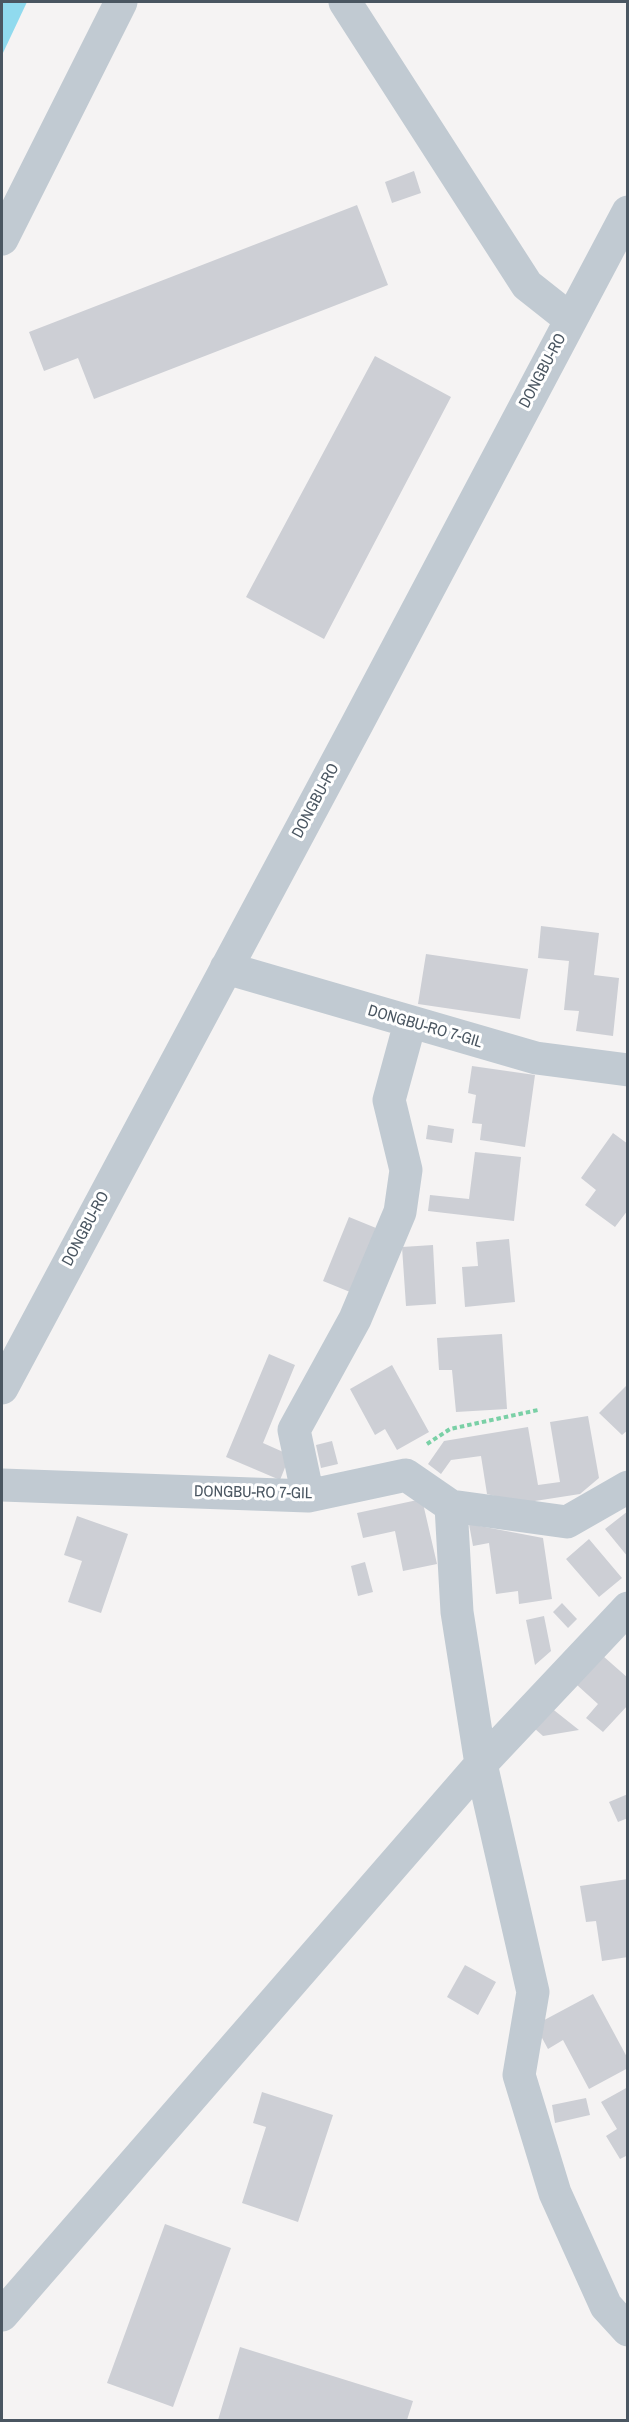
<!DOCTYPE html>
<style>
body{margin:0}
#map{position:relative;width:629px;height:2422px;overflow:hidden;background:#f5f3f3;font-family:"Archivo Narrow",sans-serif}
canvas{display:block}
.frame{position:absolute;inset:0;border:3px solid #4a5661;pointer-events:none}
</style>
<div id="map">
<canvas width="629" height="2422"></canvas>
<div class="frame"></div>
</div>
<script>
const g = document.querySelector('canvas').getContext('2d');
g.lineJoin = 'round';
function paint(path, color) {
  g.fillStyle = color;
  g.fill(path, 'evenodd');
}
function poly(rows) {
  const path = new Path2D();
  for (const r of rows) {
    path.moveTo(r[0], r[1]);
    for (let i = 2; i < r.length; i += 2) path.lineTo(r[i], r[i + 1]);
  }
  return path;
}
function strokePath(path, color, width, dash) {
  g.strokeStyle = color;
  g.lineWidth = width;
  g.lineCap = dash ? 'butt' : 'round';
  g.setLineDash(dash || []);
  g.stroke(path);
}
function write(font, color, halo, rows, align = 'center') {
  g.font = font + ' "Archivo Narrow",sans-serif';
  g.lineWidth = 6;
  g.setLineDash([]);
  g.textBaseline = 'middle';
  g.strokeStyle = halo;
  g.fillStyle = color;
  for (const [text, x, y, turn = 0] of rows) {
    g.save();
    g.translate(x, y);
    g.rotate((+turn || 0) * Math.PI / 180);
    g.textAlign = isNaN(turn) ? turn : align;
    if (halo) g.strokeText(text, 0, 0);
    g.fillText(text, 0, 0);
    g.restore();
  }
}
paint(poly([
 [2,2,27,2,2,55]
]), '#90daee');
paint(poly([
 [414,171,421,193,392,203,385,182],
 [357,205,388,285,94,399,78,358,44,371,29,332],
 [375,356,451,397,324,639,246,597],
 [541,926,599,933,594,975,619,978,613,1036,576,1031,579,1011,564,1010,569,961,538,958],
 [426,954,528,969,520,1019,418,1004],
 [472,1066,535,1075,525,1147,480,1140,482,1124,472,1123,476,1095,468,1093],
 [428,1125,454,1129,452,1143,426,1139],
 [613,1133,628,1144,628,1210,615,1227,585,1205,596,1190,581,1178],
 [475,1152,521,1157,514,1221,428,1211,430,1195,469,1199],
 [349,1217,376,1228,350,1292,323,1281],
 [509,1239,515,1302,465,1307,462,1267,478,1266,476,1242],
 [433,1245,436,1304,406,1306,402,1247],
 [502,1334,507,1409,456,1412,452,1370,439,1370,437,1338],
 [269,1354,295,1365,263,1443,290,1455,280,1480,226,1457],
 [392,1365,429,1432,397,1450,385,1429,375,1435,350,1389],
 [628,1384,628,1430,622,1435,599,1413],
 [588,1416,599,1478,580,1494,522,1503,487,1494,481,1456,451,1460,441,1474,428,1464,444,1441,528,1427,538,1485,560,1482,550,1422],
 [332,1441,338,1464,321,1468,316,1445],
 [422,1499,437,1564,403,1571,395,1531,363,1538,357,1513],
 [628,1511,628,1557,605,1529],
 [77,1516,128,1534,101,1613,68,1602,82,1561,64,1555],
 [469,1524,543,1538,552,1599,519,1604,518,1591,496,1594,489,1543,473,1546],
 [589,1539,622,1578,599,1597,566,1559],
 [365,1562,373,1592,358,1596,351,1566],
 [562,1603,577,1619,568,1628,553,1612],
 [544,1616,551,1651,535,1665,526,1620],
 [603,1656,628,1678,628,1705,603,1732,586,1718,598,1704,577,1685],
 [550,1707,579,1730,543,1736,534,1728],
 [628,1794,628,1818,618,1822,609,1802],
 [628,1879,628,1957,602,1961,596,1921,586,1922,580,1886],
 [465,1965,496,1982,478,2015,447,1997],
 [593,1994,628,2059,628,2068,589,2089,563,2040,548,2049,535,2025],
 [628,2087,628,2155,620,2159,606,2136,617,2129,601,2102],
 [262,2092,333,2115,298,2222,242,2203,266,2127,253,2123],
 [586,2098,590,2115,555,2123,552,2105],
 [165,2224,231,2248,173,2407,107,2383],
 [240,2347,413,2401,407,2420,218,2420]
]), '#cdcfd5');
strokePath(poly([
 [427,1444,450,1429,538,1410]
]), '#7ad0a6', 4, [4.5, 3]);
strokePath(poly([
 [345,2,527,285,570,319],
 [2,239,121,2],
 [226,968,536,1058,628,1070],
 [2,1388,356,726,628,212],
 [2,1485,308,1496,406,1475,451,1506,567,1522,628,1487],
 [308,1496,294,1430,355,1319,400,1212,406,1170,389,1100,410,1023],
 [451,1506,457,1612,481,1764,533,1992,519,2075,555,2193,606,2306,628,2330],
 [2,2315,481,1764,628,1608]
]), '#c1cad2', 33);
write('16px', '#4a5661', '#fff', [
 ["DONGBU-RO",543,371,-62],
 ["DONGBU-RO",316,801,-62],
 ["DONGBU-RO 7-GIL",425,1027,16],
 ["DONGBU-RO",86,1229,-62],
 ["DONGBU-RO 7-GIL",253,1493,1]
]);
</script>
